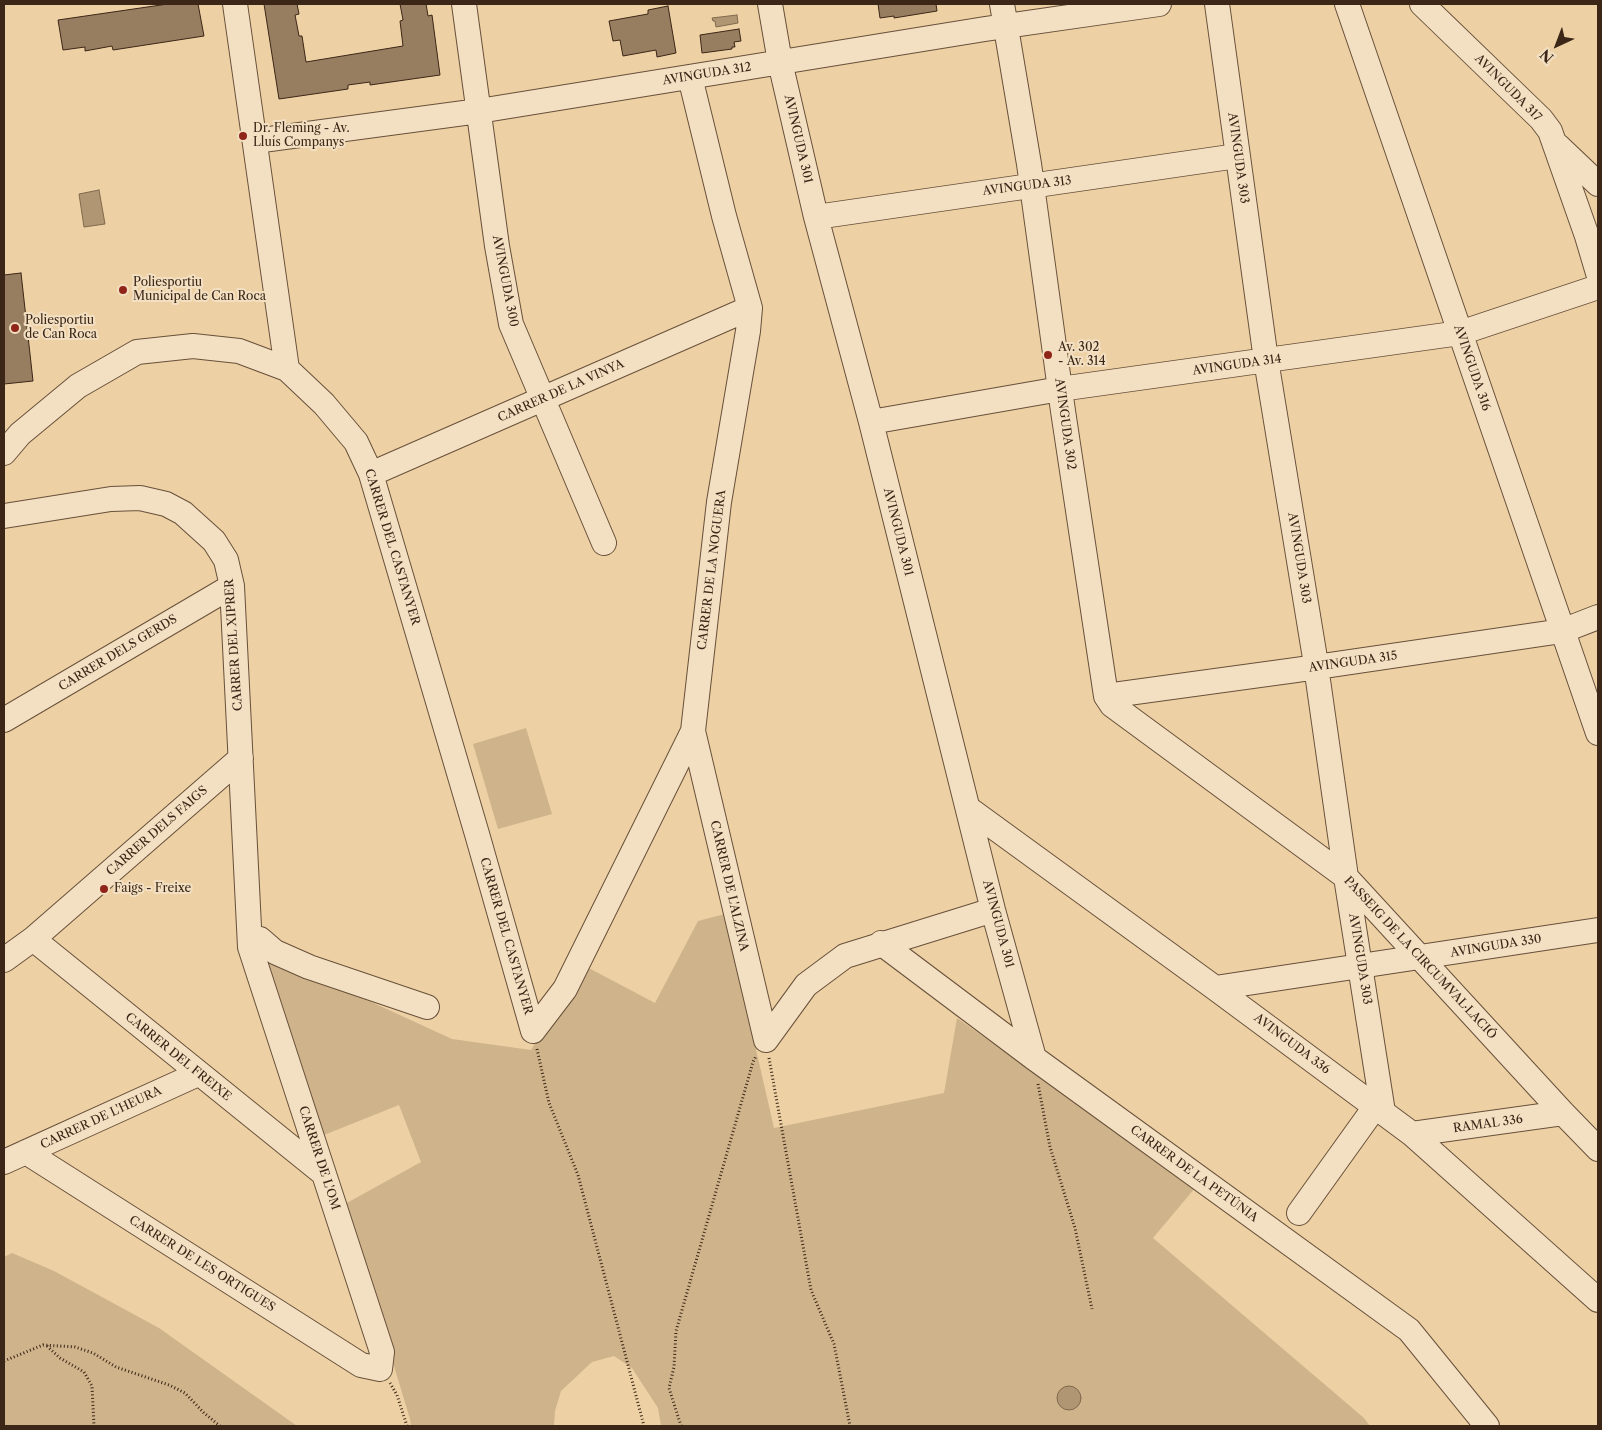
<!DOCTYPE html>
<meta charset="utf-8">
<style>
body{margin:0}
#map{position:relative;width:1602px;height:1430px;overflow:hidden;background:#edd0a3;font-family:"Libre Caslon Text",serif}
canvas{display:block}
.frame{position:absolute;inset:0;border:5px solid #3b2617;pointer-events:none}
.north{position:absolute;left:1532px;top:20px;width:50px;height:50px;-webkit-text-stroke:4px #f3e0c3;paint-order:stroke;rotate:223deg;font-size:14px;font-weight:700;line-height:20px;text-align:center;color:#3b2617}
.north::after{content:'';display:block;margin:auto;width:18px;height:22px;background:#3b2617;clip-path:polygon(50% 0,100% 100%,50% 72%,0 100%)}
</style>
<div id="map">
<canvas width="1602" height="1430"></canvas>
<div class="frame"></div>
<div class="north">N</div>
</div>
<script>
const g = document.querySelector('canvas').getContext('2d');
g.lineJoin = 'round';
function paint(path, color) {
  g.fillStyle = color;
  g.fill(path, 'evenodd');
}
function poly(rows) {
  const path = new Path2D();
  for (const r of rows) {
    if (r.length === 3) {
      path.moveTo(r[0] + r[2], r[1]);
      path.arc(r[0], r[1], r[2], 0, 2 * Math.PI);
      continue;
    }
    path.moveTo(r[0], r[1]);
    for (let i = 2; i < r.length; i += 2) path.lineTo(r[i], r[i + 1]);
  }
  return path;
}
function strokePath(path, color, width, dash) {
  g.strokeStyle = color;
  g.lineWidth = width;
  g.lineCap = dash ? 'butt' : 'round';
  g.setLineDash(dash || []);
  g.stroke(path);
}
function write(font, color, halo, rows, align = 'center') {
  g.font = font + ' "Libre Caslon Text",serif';
  g.lineWidth = 4;
  g.setLineDash([]);
  g.textBaseline = 'middle';
  g.strokeStyle = halo;
  g.fillStyle = color;
  for (const [text, x, y, turn = 0] of rows) {
    g.save();
    g.translate(x, y);
    g.rotate((+turn || 0) * Math.PI / 180);
    g.textAlign = isNaN(turn) ? turn : align;
    if (halo) g.strokeText(text, 0, 0);
    g.fillText(text, 0, 0);
    g.restore();
  }
}
paint(poly([
 [526,728,552,814,498,829,473,744],
 [725,914,774,1128,944,1093,957,1018,1195,1188,1153,1238,1364,1418,1370,1426,661,1426,658,1408,632,1368,614,1356,592,1362,561,1391,555,1411,554,1426,411,1426,410,1419,345,1204,421,1162,399,1105,324,1135,266,968,271,956,452,1039,531,1050,583,965,655,1003,698,921],
 [12,1253,54,1271,159,1328,297,1426,4,1426,4,1257]
]), '#cfb38b');
const water = poly([
 [737,15,738,23,716,27,715,21,713,21,712,18,737,15],
 [99,190,105,224,84,227,79,194,99,190],
 [1069,1398,12]
]);
paint(water, '#b09673');
strokePath(water, '#81694e', 1);
const building = poly([
 [168,4,198,4,204,36,113,50,112,46,85,51,85,47,63,50,58,20,168,4],
 [264,4,297,4,299,14,295,15,299,36,302,36,306,62,403,46,400,21,403,20,400,4,426,4,428,16,432,15,440,75,370,85,370,82,348,85,348,89,279,99,264,4],
 [878,4,936,4,937,11,894,18,894,16,880,18,878,4],
 [668,6,676,53,657,57,656,50,623,56,620,40,613,41,609,21,648,14,648,10,668,6],
 [739,29,741,41,734,42,735,47,732,47,732,49,702,53,700,35,739,29],
 [21,273,33,381,4,384,4,275,21,273]
]);
paint(building, '#987e60');
strokePath(building, '#3b2617', 1);
const minor = poly([
 [235,4,287,369],
 [464,4,497,246,511,324,604,543],
 [770,4,780,62,816,217,871,422,993,910,1034,1058],
 [1002,4,1029,164,1063,411,1106,696,1112,705,1346,877,1563,1113,1598,1149],
 [1217,4,1266,360,1314,652,1346,877,1383,1112],
 [1347,4,1598,733],
 [1422,4,1541,119,1550,131,1587,236,1598,273],
 [255,141,479,111,985,29,1159,4],
 [1558,146,1598,184],
 [816,217,1237,156],
 [871,422,1060,389,1460,333,1598,287],
 [4,453,20,434,78,386,137,352,193,346,239,351,287,369,324,404,356,442,371,474,477,834,533,1031],
 [371,474,750,308],
 [4,516,111,499,140,498,166,504,183,513,214,541,226,560,232,586,250,947,382,1352,380,1369,361,1365,26,1152],
 [1106,696,1296,670,1562,631,1598,617],
 [4,720,232,586],
 [693,731,766,1040],
 [969,809,1215,988,1412,1134,1598,1300],
 [250,937,260,939,275,952,309,967,427,1007],
 [33,939,324,1174],
 [881,943,1034,1058,1409,1330,1487,1426],
 [4,960,33,939,241,758],
 [1215,988,1598,930],
 [533,1031,565,989,693,731,719,502,748,331,750,308,724,216,690,77],
 [766,1040,806,985,845,956,993,910],
 [1412,1134,1563,1113],
 [4,1162,198,1074],
 [1299,1213,1375,1107]
]);
strokePath(minor, '#68503a', 26);
strokePath(poly([
 [537,1049,549,1103,578,1175,644,1426],
 [769,1058,811,1290,834,1344,850,1426],
 [1038,1084,1050,1147,1075,1228,1092,1309],
 [47,1346,60,1358,84,1372,92,1386,94,1426],
 [4,1361,43,1345,75,1347,93,1353,116,1367,169,1385,185,1393,204,1413,220,1426],
 [390,1383,397,1395,407,1426],
 [681,1426,669,1388,674,1367,676,1331,753,1062,756,1056]
]), '#3b2617', 3, [1, 2.5]);
strokePath(minor, '#f3e0c3', 24);
for (const [x, y, r, color] of [
 [243,136,5,"#8f2418"],
 [123,290,5,"#8f2418"],
 [15,328,5,"#8f2418"],
 [1048,355,5,"#8f2418"],
 [104,889,5,"#8f2418"]
]) {
  const dot = new Path2D();
  dot.arc(x, y, r, 0, 2 * Math.PI);
  g.fillStyle = color;
  g.fill(dot);
  strokePath(dot, '#f3e0c3', 2);
}
write('12px', '#3b2617', '#f3e0c3', [
 ["AVINGUDA 312",707,74,-9],
 ["AVINGUDA 317",1508,88,45],
 ["AVINGUDA 301",798,139,77],
 ["AVINGUDA 303",1238,158,82],
 ["AVINGUDA 313",1027,186,-7],
 ["AVINGUDA 300",505,281,79],
 ["AVINGUDA 314",1237,365,-8],
 ["AVINGUDA 316",1472,368,71],
 ["CARRER DE LA VINYA",561,391,-24],
 ["AVINGUDA 302",1065,424,82],
 ["AVINGUDA 301",898,532,76],
 ["CARRER DEL CASTANYER",392,547,73],
 ["AVINGUDA 303",1299,558,81],
 ["CARRER DE LA NOGUERA",712,570,-83],
 ["CARRER DEL XIPRER",234,645,-94],
 ["CARRER DELS GERDS",118,653,-31],
 ["AVINGUDA 315",1353,662,-8],
 ["CARRER DELS FAIGS",157,831,-41],
 ["CARRER DE L'ALZINA",729,886,77],
 ["AVINGUDA 301",998,924,75],
 ["CARRER DEL CASTANYER",506,936,74],
 ["AVINGUDA 330",1496,946,-9],
 ["PASSEIG DE LA CIRCUMVAL·LACIÓ",1420,958,47],
 ["AVINGUDA 303",1360,959,81],
 ["AVINGUDA 336",1292,1044,37],
 ["CARRER DEL FREIXE",178,1057,39],
 ["CARRER DE L'HEURA",101,1118,-25],
 ["RAMAL 336",1488,1124,-8],
 ["CARRER DE L'OM",319,1158,72],
 ["CARRER DE LA PETÚNIA",1194,1174,36],
 ["CARRER DE LES ORTIGUES",202,1264,32]
]);
write('12px', '#3b2617', '#f3e0c3', [
 ["Dr. Fleming - Av.",253,129],
 ["Lluís Companys",253,143],
 ["Poliesportiu",133,283],
 ["Municipal de Can Roca",133,297],
 ["Poliesportiu",25,321],
 ["de Can Roca",25,335],
 ["Av. 302",1058,348],
 ["- Av. 314",1058,362],
 ["Faigs - Freixe",114,889]
], 'left');
</script>
